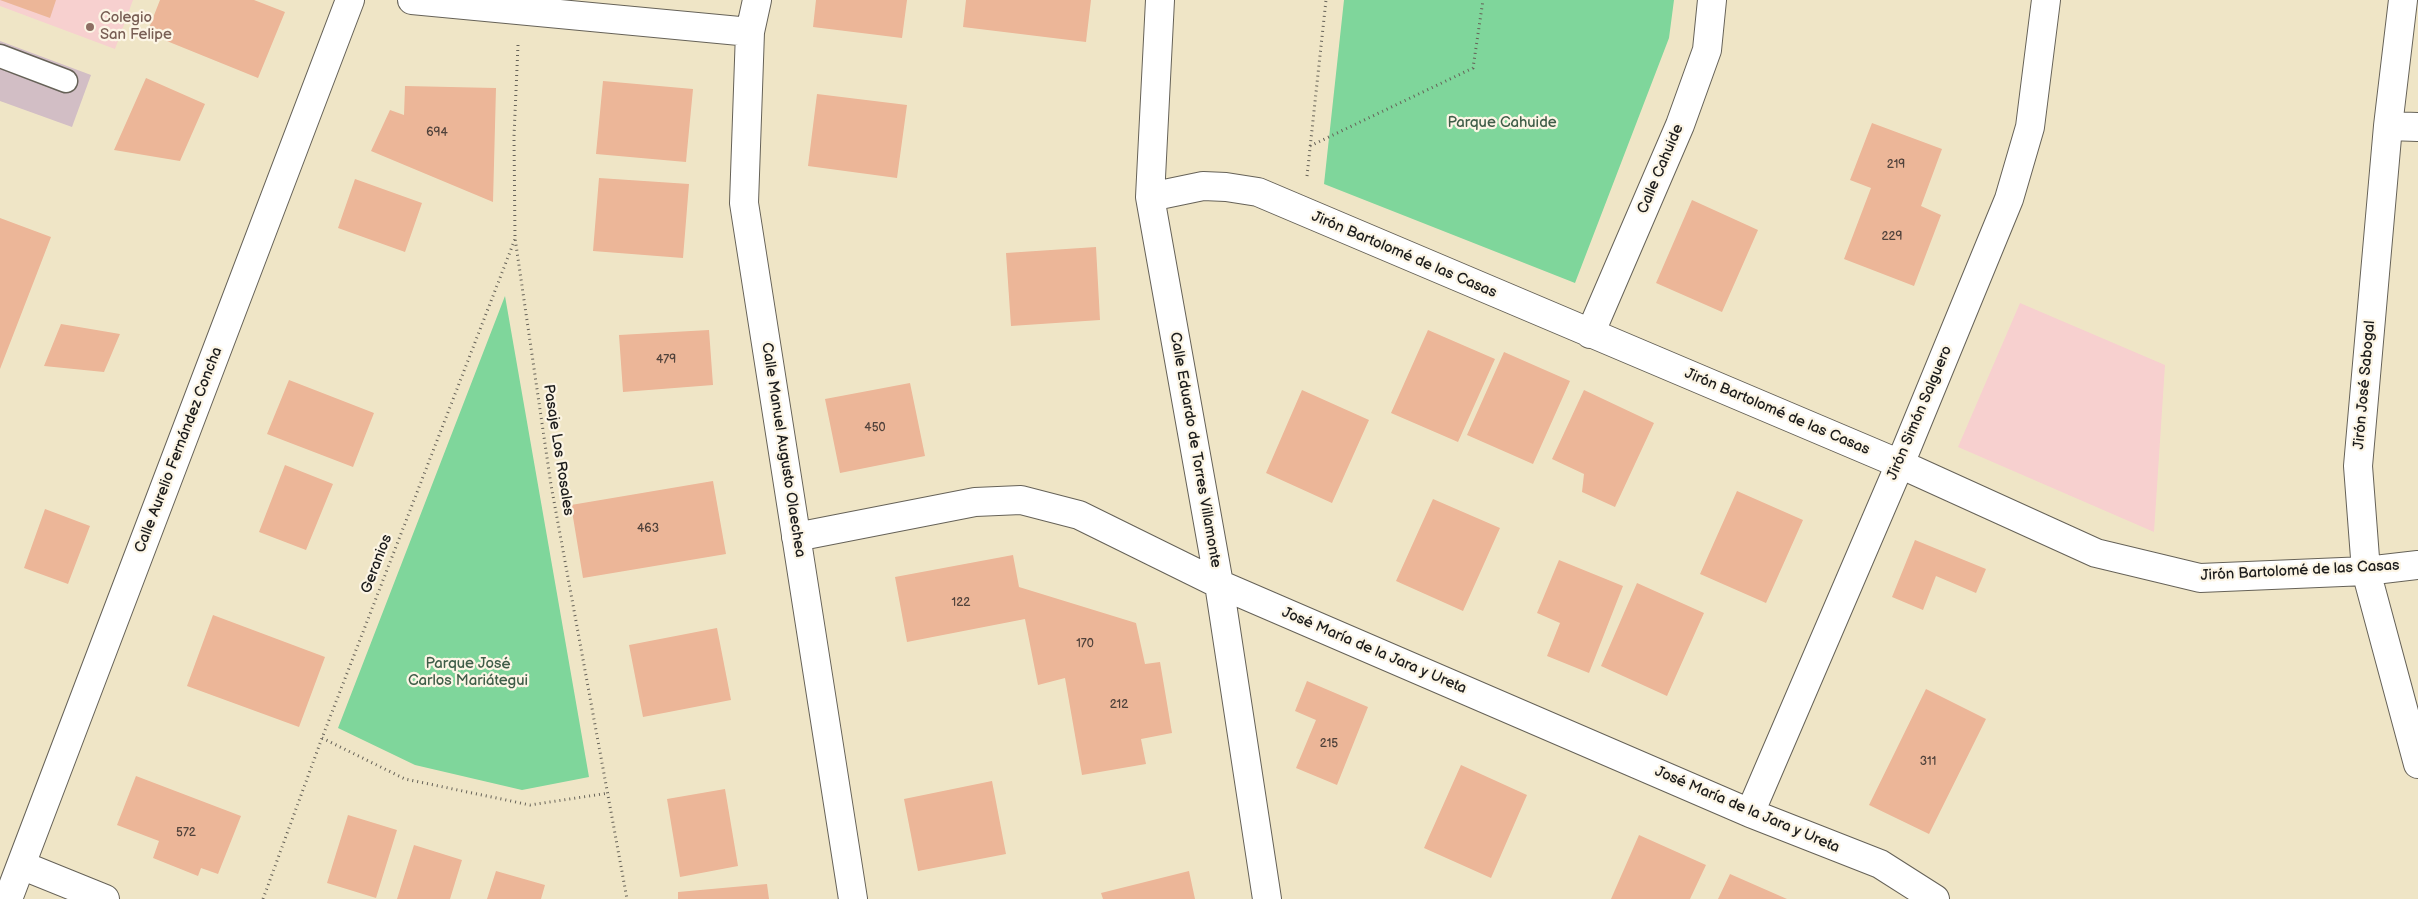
<!DOCTYPE html>
<meta charset="utf-8">
<style>
body{margin:0}
canvas{display:block;background:#efe5c6}
</style>
<canvas width="2418" height="899"></canvas>
<script>
const g = document.querySelector('canvas').getContext('2d');
g.lineJoin = 'round';
function paint(path, color) {
  g.fillStyle = color;
  g.fill(path, 'evenodd');
}
function poly(rows) {
  const path = new Path2D();
  for (const r of rows) {
    path.moveTo(r[0], r[1]);
    for (let i = 2; i < r.length; i += 2) path.lineTo(r[i], r[i + 1]);
  }
  return path;
}
function strokePath(path, color, width, dash) {
  g.strokeStyle = color;
  g.lineWidth = width;
  g.lineCap = dash ? 'butt' : 'round';
  g.setLineDash(dash || []);
  g.stroke(path);
}
function write(font, color, halo, rows, align = 'center') {
  g.font = font + ' "Balsamiq Sans",sans-serif';
  g.lineWidth = 4.5;
  g.setLineDash([]);
  g.textBaseline = 'middle';
  g.strokeStyle = halo;
  g.fillStyle = color;
  for (const [text, x, y, turn = 0] of rows) {
    g.save();
    g.translate(x, y);
    g.rotate((+turn || 0) * Math.PI / 180);
    g.textAlign = isNaN(turn) ? turn : align;
    if (halo) g.strokeText(text, 0, 0);
    g.fillText(text, 0, 0);
    g.restore();
  }
}
paint(poly([
 [0,0,133,0,115,49,0,6],
 [2020,303,2165,365,2154,532,1958,447]
]), '#f7d0cf');
paint(poly([
 [0,41,91,75,72,127,0,101]
]), '#d2bec5');
paint(poly([
 [1344,0,1674,0,1669,38,1575,283,1324,184],
 [505,296,589,777,522,790,415,765,338,728]
]), '#7fd69b');
paint(poly([
 [0,0,56,0,50,18],
 [160,0,254,0,285,12,258,78,147,33],
 [816,0,907,0,902,38,813,27],
 [966,0,1091,0,1086,42,963,27],
 [146,78,205,104,180,161,114,150],
 [603,81,693,89,686,162,596,154],
 [405,86,496,88,493,202,371,151,390,110,404,115],
 [817,94,907,105,897,178,808,166],
 [1872,123,1942,149,1921,206,1941,215,1914,286,1844,259,1871,188,1850,180],
 [599,178,689,184,683,258,593,251],
 [355,179,422,203,405,252,338,228],
 [1692,200,1758,230,1722,312,1656,283],
 [0,218,51,237,0,369],
 [1096,247,1100,320,1011,326,1006,253],
 [61,324,120,334,104,372,44,366],
 [709,330,713,385,623,392,619,335],
 [1428,330,1495,359,1458,442,1391,413],
 [1504,352,1570,381,1533,464,1467,435],
 [289,380,374,413,353,467,267,434],
 [910,383,925,456,840,473,825,399],
 [1302,390,1369,420,1332,503,1266,473],
 [1584,390,1654,423,1615,507,1582,492,1584,474,1552,459],
 [285,465,333,484,306,550,259,532],
 [713,481,726,554,583,578,571,505],
 [1737,491,1803,520,1766,603,1700,574],
 [1433,499,1500,528,1463,611,1396,581],
 [45,509,90,526,68,584,24,568],
 [1915,540,1986,569,1976,593,1936,576,1923,610,1892,597],
 [1013,555,1019,587,1136,623,1145,664,1160,662,1172,733,1141,739,1146,764,1082,775,1065,678,1038,685,1025,619,907,642,895,577],
 [1559,560,1623,586,1589,673,1547,656,1560,623,1537,613],
 [1637,583,1704,613,1667,696,1601,666],
 [213,615,325,657,299,727,187,686],
 [717,628,731,700,643,717,629,645],
 [1307,681,1368,707,1337,785,1296,768,1316,720,1295,711],
 [1926,689,1986,719,1929,834,1869,805],
 [1461,765,1527,795,1491,878,1424,848],
 [136,776,241,816,218,874,201,868,198,876,153,858,159,841,117,825],
 [992,781,1006,854,918,871,904,799],
 [725,789,738,866,680,877,667,799],
 [348,815,397,830,376,898,327,883],
 [1639,835,1706,865,1690,899,1611,899],
 [414,845,462,860,450,899,397,899],
 [496,871,545,885,541,899,487,899],
 [1189,871,1195,899,1103,899,1101,893],
 [1730,874,1787,899,1718,899],
 [767,884,769,899,678,899,678,892]
]), '#ecb698');
const lane = poly([
 [0,56,66,81]
]);
const street = poly([
 [412,0,750,32],
 [757,0,750,32,744,203,853,899],
 [1160,0,1150,197,1219,584,1267,899],
 [2403,0,2388,126,2358,466,2366,571,2418,764],
 [2388,126,2418,127],
 [1150,197,1203,186,1226,187,1258,192,1900,464,2096,553,2200,578,2366,571,2418,565],
 [1590,334,1680,125,1707,50,1712,0],
 [796,537,975,502,1021,500,1079,515,1219,584,1750,813,1880,864,1935,899],
 [1750,813,1900,464,2009,199,2030,127,2046,0],
 [21,865,105,899],
 [8,899,350,0]
]);
strokePath(lane, '#666258', 25);
strokePath(street, '#666258', 30);
strokePath(poly([
 [518,45,514,136,515,238,551,485,627,899],
 [1310,146,1473,68,1483,0],
 [1307,176,1326,0],
 [322,738,405,779,530,805,609,793],
 [263,899,322,738,515,239]
]), '#666258', 3, [1, 4]);
strokePath(lane, '#fff', 22);
strokePath(street, '#fff', 28);
for (const [x, y, r, color] of [
 [90,27,5,"#8d6e63"]
]) {
  const dot = new Path2D();
  dot.arc(x, y, r, 0, 2 * Math.PI);
  g.fillStyle = color;
  g.fill(dot);
  strokePath(dot, '#fcf5e5', 2);
}
write('12px', '#50423b', null, [
 ["694",437,133],
 ["219",1896,165],
 ["229",1892,237],
 ["479",666,360],
 ["450",875,428],
 ["463",648,529],
 ["122",961,603],
 ["170",1085,644],
 ["212",1119,705],
 ["215",1329,744],
 ["311",1928,762],
 ["572",186,833]
]);
write('15px', '#785e54', '#fcf5e5', [
 ["Colegio",100,18],
 ["San Felipe",100,35]
], 'left');
write('15px', '#3f5d48', '#fcf5e5', [
 ["Parque Cahuide",1502,123],
 ["Parque José",468,664],
 ["Carlos Mariátegui",468,681]
]);
write('15px', '#1c1c1c', '#fcf5e5', [
 ["Calle Cahuide",1661,169,-67],
 ["Jirón Bartolomé de las Casas",1404,255,23],
 ["Jirón José Sabogal",2365,385,-85],
 ["Jirón Bartolomé de las Casas",1777,412,23],
 ["Jirón Simón Salguero",1920,413,-67],
 ["Calle Aurelio Fernández Concha",179,450,-69],
 ["Pasaje Los Rosales",558,450,81],
 ["Calle Manuel Augusto Olaechea",783,450,81],
 ["Calle Eduardo de Torres Villamonte",1195,450,80],
 ["Geranios",377,564,-69],
 ["Jirón Bartolomé de las Casas",2300,571,-3],
 ["José María de la Jara y Ureta",1374,651,23],
 ["José María de la Jara y Ureta",1747,810,23]
]);
</script>
